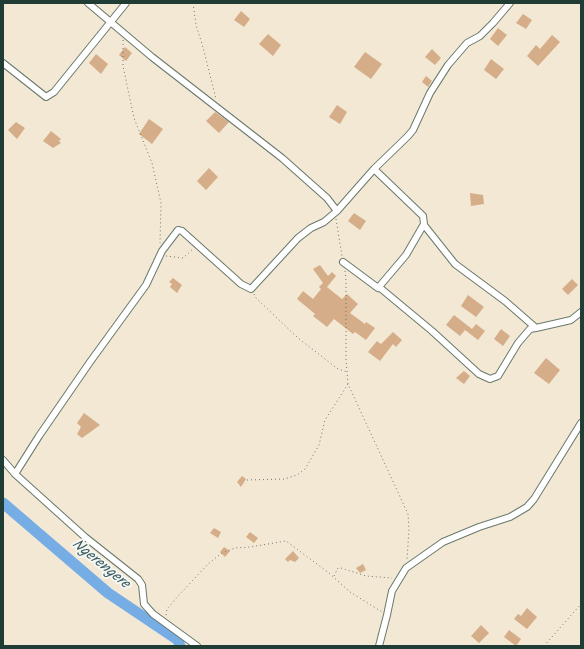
<!DOCTYPE html>
<style>
body{margin:0}
#map{position:relative;width:584px;height:649px;overflow:hidden;background:#f2e8d4;font-family:Kalam,sans-serif}
canvas{display:block}
.frame{position:absolute;inset:0;border:4px solid #1f3d34;pointer-events:none}
</style>
<div id="map">
<canvas width="584" height="649"></canvas>
<div class="frame"></div>
</div>
<script>
const g = document.querySelector('canvas').getContext('2d');
g.lineJoin = 'round';
function poly(rows) {
  const path = new Path2D();
  for (const r of rows) {
    path.moveTo(r[0], r[1]);
    for (let i = 2; i < r.length; i += 2) path.lineTo(r[i], r[i + 1]);
  }
  return path;
}
function strokePath(path, color, width, dash) {
  g.strokeStyle = color;
  g.lineWidth = width;
  g.lineCap = dash ? 'butt' : 'round';
  g.setLineDash(dash || []);
  g.stroke(path);
}
function paint(path, color) {
  g.fillStyle = color;
  g.fill(path, 'evenodd');
}
function write(font, color, halo, rows, align = 'center') {
  g.font = font + ' Kalam,sans-serif';
  g.lineWidth = 4;
  g.setLineDash([]);
  g.textBaseline = 'middle';
  g.strokeStyle = halo;
  g.fillStyle = color;
  for (const [text, x, y, turn = 0] of rows) {
    g.save();
    g.translate(x, y);
    g.rotate((+turn || 0) * Math.PI / 180);
    g.textAlign = isNaN(turn) ? turn : align;
    if (halo) g.strokeText(text, 0, 0);
    g.fillText(text, 0, 0);
    g.restore();
  }
}
strokePath(poly([
 [3,503,108,593,178,640,180,646]
]), '#77ade5', 11);
paint(poly([
 [241,11,250,19,244,27,234,20],
 [523,14,532,20,526,29,516,23],
 [498,28,507,35,498,46,490,39],
 [268,34,281,45,273,56,259,44],
 [552,35,560,42,538,66,527,56,536,45,540,49],
 [125,47,132,53,126,61,119,55],
 [432,49,441,58,435,65,425,57],
 [365,52,382,64,371,79,354,67],
 [96,54,108,64,101,74,89,63],
 [491,59,504,69,496,79,484,70],
 [426,76,432,81,428,87,422,82],
 [337,105,347,112,340,124,329,117],
 [215,112,229,122,219,133,206,121],
 [149,119,163,129,152,144,139,134],
 [16,122,25,128,17,139,8,130],
 [51,131,61,139,59,141,61,143,53,148,43,141],
 [209,168,218,177,206,190,197,181],
 [470,193,483,195,484,204,471,206],
 [354,213,366,221,360,230,348,221],
 [320,265,328,276,332,272,336,276,327,287,342,299,347,294,358,304,350,313,365,324,366,322,375,328,366,340,355,332,353,334,334,319,327,327,313,316,315,314,297,299,303,291,313,299,321,289,319,287,323,283,313,269],
 [173,278,182,285,177,293,170,287,172,284,169,282],
 [572,279,578,285,568,295,562,289],
 [468,295,484,307,476,317,461,306],
 [454,315,472,329,476,324,485,331,478,340,465,330,460,336,446,325],
 [501,329,510,336,503,346,494,339],
 [393,332,402,340,396,347,393,344,380,361,368,352,377,341,381,344],
 [546,358,560,370,549,384,534,373],
 [464,371,470,376,464,384,456,378],
 [84,413,100,425,82,438,77,434,81,427,77,423],
 [242,476,246,479,241,487,237,482],
 [214,528,221,532,218,538,210,533],
 [250,532,258,538,254,543,246,537],
 [224,547,230,551,225,557,220,552],
 [293,551,299,558,295,562,290,560,288,562,285,559],
 [363,564,366,570,360,573,356,568],
 [527,608,537,617,527,629,514,619,518,614,521,616],
 [481,625,489,633,479,643,471,636],
 [509,630,521,639,516,646,504,637]
]), '#d6ad89');
const minor = poly([
 [88,3,152,57,282,158,327,198,337,211],
 [3,63,46,97,54,92,126,3],
 [343,262,378,288,406,255,424,224,423,216,374,169],
 [379,287,432,331,479,374,490,379,498,376,518,343,530,329,536,328,505,301,455,264,424,225],
 [536,328,571,320,581,312],
 [3,460,15,474,85,537,138,579,142,585,144,604,153,614,197,646],
 [15,474,39,436,90,362,146,285,162,251,178,230,182,231,241,284,251,289,298,238,311,228,324,222,337,211,374,169,408,136,413,130,430,93,448,65,467,43,480,36,493,23,510,3],
 [379,646,387,615,392,591,406,568,443,542,479,527,510,517,527,507,534,499,581,423]
]);
strokePath(minor, '#69796c', 8);
strokePath(poly([
 [193,3,196,25,203,47,216,99],
 [123,40,123,66,134,118,152,163,161,203,160,243],
 [336,219,342,256],
 [166,256,183,258,193,249],
 [345,271,346,281,346,359,348,384,408,514,409,529,407,560],
 [254,294,256,298,298,338,338,369,347,372],
 [247,480,285,479,297,475,305,469,319,445,325,420,348,384],
 [334,576,338,568,341,568,366,576,392,578],
 [166,615,167,609,179,595,209,563,222,553,235,548,250,547,286,541,329,573,350,592,382,612],
 [544,646,581,604]
]), '#69796c', 1, [1, 3]);
strokePath(minor, '#fff', 6);
write('italic 15px', '#355960', '#f6f6f2', [
 ["Ngerengere",100,565,39]
]);
</script>
